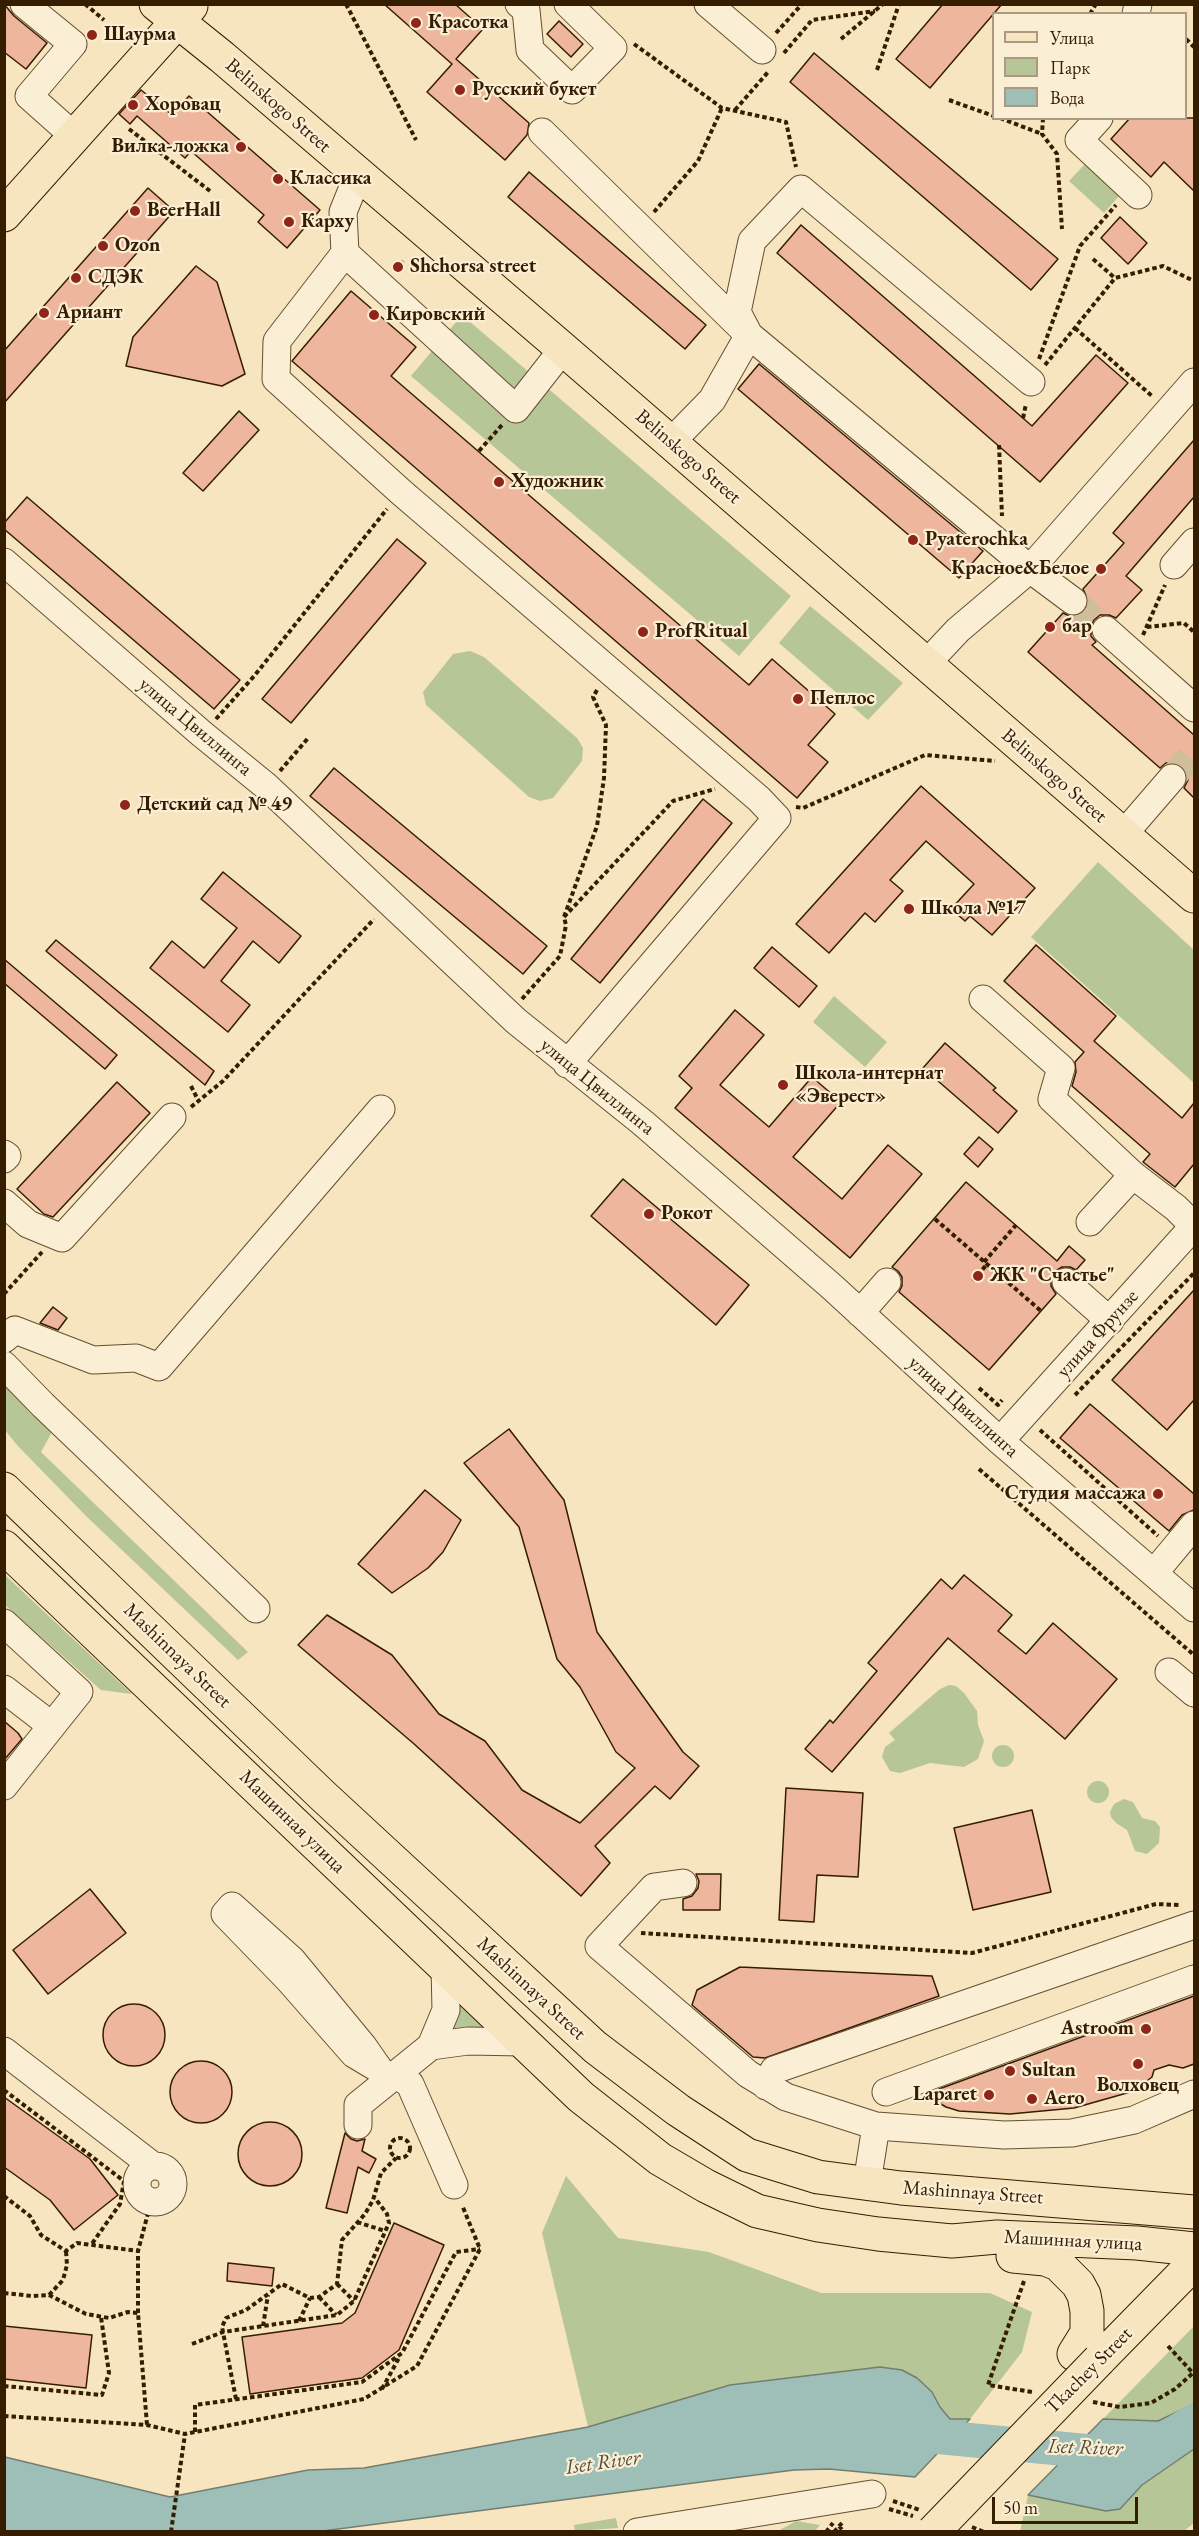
<!DOCTYPE html>
<meta charset="utf-8">
<style>
body{margin:0}
#map{position:relative;width:1199px;height:2536px;overflow:hidden;background:#f7e5bf;font-family:"EB Garamond",serif}
canvas{display:block}
.frame{position:absolute;inset:0;border:6px solid #351d01;pointer-events:none}
.legend{position:absolute;left:992px;top:12px;width:195px;height:108px;box-sizing:border-box;background:#faeed5;border:2px solid #ab9a80;margin:0;padding:8px 10px;list-style:none;font-size:18px;color:#351d01}
.legend li{display:flex;align-items:center;gap:12px;height:30px}
.legend b{width:30px;border:2px solid #ab9a80}
.scale{position:absolute;left:992px;top:2497px;width:146px;height:27px;box-sizing:border-box;border:3px solid #351d01;border-top:0;padding-left:8px;font-size:18px;line-height:21px;white-space:nowrap;color:#351d01;-webkit-text-stroke:4px #faeed5;paint-order:stroke}
</style>
<div id="map">
<canvas width="1199" height="2536"></canvas>
<div class="frame"></div>
<ul class="legend">
<li><b style="height:8px;background:#f7e5bf"></b>Улица</li>
<li><b style="height:16px;background:#b7c696"></b>Парк</li>
<li><b style="height:16px;background:#9ebeb8"></b>Вода</li>
</ul>
<div class="scale">50 m</div>
</div>
<script>
const g = document.querySelector('canvas').getContext('2d');
g.lineJoin = 'round';
function paint(path, color) {
  g.fillStyle = color;
  g.fill(path, 'evenodd');
}
function poly(rows) {
  const path = new Path2D();
  for (const r of rows) {
    if (r.length === 3) {
      path.moveTo(r[0] + r[2], r[1]);
      path.arc(r[0], r[1], r[2], 0, 2 * Math.PI);
      continue;
    }
    path.moveTo(r[0], r[1]);
    for (let i = 2; i < r.length; i += 2) path.lineTo(r[i], r[i + 1]);
  }
  return path;
}
function strokePath(path, color, width, dash) {
  g.strokeStyle = color;
  g.lineWidth = width;
  g.lineCap = dash ? 'butt' : 'round';
  g.setLineDash(dash || []);
  g.stroke(path);
}
function write(font, color, halo, rows, align = 'center') {
  g.font = font + ' "EB Garamond",serif';
  g.lineWidth = 4.5;
  g.setLineDash([]);
  g.textBaseline = 'middle';
  g.strokeStyle = halo;
  g.fillStyle = color;
  for (const [text, x, y, turn = 0] of rows) {
    g.save();
    g.translate(x, y);
    g.rotate((+turn || 0) * Math.PI / 180);
    g.textAlign = isNaN(turn) ? turn : align;
    if (halo) g.strokeText(text, 0, 0);
    g.fillText(text, 0, 0);
    g.restore();
  }
}
paint(poly([
 [1085,164,1119,196,1104,213,1069,181],
 [462,315,791,596,739,656,411,376],
 [810,606,903,683,868,720,779,643],
 [470,651,484,657,577,738,583,748,582,761,553,798,540,801,529,797,426,705,423,692,453,654],
 [1098,862,1194,950,1194,1083,1031,937],
 [834,996,887,1042,865,1067,813,1022],
 [4,1373,52,1432,41,1452,248,1652,238,1660,86,1516,17,1445,5,1430],
 [4,1575,5,1575,132,1694,101,1690,5,1605],
 [949,1685,956,1686,964,1693,977,1711,978,1725,984,1741,978,1759,964,1767,930,1763,900,1773,890,1771,882,1757,885,1747,895,1740,889,1733,940,1689],
 [1003,1756,11],
 [1098,1792,11],
 [1124,1799,1133,1802,1142,1818,1155,1821,1160,1827,1159,1843,1147,1854,1135,1851,1127,1830,1116,1823,1111,1817,1110,1812,1114,1804],
 [455,1998,487,2029,445,2036],
 [566,2176,618,2238,709,2252,821,2293,990,2293,1032,2312,1022,2352,970,2419,950,2419,940,2407,932,2392,730,2385,588,2427,542,2233],
 [1194,2326,1194,2404,1158,2421,1103,2419],
 [1194,2449,1194,2523,1184,2531,1020,2532,1028,2495,1106,2511,1120,2509,1142,2485],
 [616,2518,618,2528,575,2531,574,2525],
 [796,2521,820,2525,815,2531,778,2531]
]), '#b7c696');
const water = poly([
 [880,2367,902,2370,917,2378,932,2392,940,2407,950,2419,970,2419,915,2477,829,2469,794,2470,315,2532,5,2531,5,2457,170,2497,308,2470,364,2468,588,2427,730,2385,880,2367],
 [1194,2404,1194,2449,1142,2485,1120,2509,1106,2511,1028,2495,1103,2419,1158,2421,1194,2404]
]);
paint(water, '#9ebeb8');
strokePath(water, '#747e6f', 1.5);
strokePath(poly([
 [906,2434,1118,2454,1158,2443,1194,2421]
]), '#9ebeb8', 34);
const building = poly([
 [4,4,14,16,47,43,26,69,4,52,4,4],
 [384,4,455,4,483,29,456,59,529,123,527,135,505,160,427,92,452,64,384,4],
 [943,4,1002,4,930,88,896,59,943,4],
 [559,21,583,44,571,57,547,34,559,21],
 [814,53,1058,259,1031,290,790,82,814,53],
 [141,90,172,115,189,96,320,210,287,248,258,222,264,215,191,151,185,158,137,116,130,124,119,114,141,90],
 [1130,118,1194,118,1194,191,1164,162,1151,177,1111,139,1130,118],
 [529,172,706,325,685,349,508,197,529,172],
 [148,188,174,211,4,403,4,351,148,188],
 [1120,217,1147,243,1128,264,1101,238,1120,217],
 [801,225,1032,426,1096,355,1128,383,1040,482,777,253,801,225],
 [196,266,217,282,245,374,222,386,126,366,133,337,196,266],
 [351,291,416,347,391,376,749,685,772,659,835,714,808,745,828,762,797,798,292,361,351,291],
 [759,364,983,551,959,578,738,389,759,364],
 [239,411,259,430,203,491,183,473,239,411],
 [1194,440,1194,497,1126,576,1142,590,1116,618,1109,615,1100,615,1094,620,1091,627,1091,636,1096,642,1092,645,1194,735,1194,798,1184,788,1188,780,1187,773,1183,767,1174,762,1166,763,1160,768,1028,652,1063,613,1072,617,1080,615,1085,611,1089,602,1083,589,1124,543,1113,533,1194,440],
 [27,497,240,680,214,709,4,529,4,523,27,497],
 [397,539,426,563,291,723,262,699,397,539],
 [334,768,547,946,523,974,310,796,334,768],
 [921,786,1035,888,992,935,970,916,965,921,951,909,974,884,926,841,890,880,903,891,875,922,865,913,829,953,796,924,921,786],
 [703,799,732,823,600,983,571,959,703,799],
 [223,872,301,936,279,963,253,941,221,981,250,1005,228,1032,150,968,172,941,204,968,237,928,201,899,223,872],
 [56,940,214,1071,205,1085,46,951,56,940],
 [1036,945,1116,1016,1094,1041,1182,1118,1194,1103,1194,1164,1175,1187,1143,1162,1150,1154,1072,1086,1076,1072,1075,1062,1084,1052,1004,981,1036,945],
 [772,947,817,986,799,1007,754,968,772,947],
 [4,959,117,1055,105,1069,4,983,4,959],
 [735,1010,764,1035,720,1085,769,1127,812,1077,841,1102,793,1157,842,1199,888,1145,922,1174,850,1258,675,1108,692,1088,679,1076,735,1010],
 [945,1043,996,1088,993,1090,1017,1111,998,1133,923,1068,945,1043],
 [117,1082,150,1113,53,1217,44,1214,17,1189,117,1082],
 [979,1137,993,1149,978,1167,964,1154,979,1137],
 [623,1179,749,1285,716,1325,591,1216,623,1179],
 [966,1182,1057,1261,1069,1246,1085,1260,1076,1270,1070,1267,1062,1267,1054,1272,1051,1279,1051,1286,1056,1294,989,1370,899,1292,902,1286,902,1277,898,1271,892,1267,966,1182],
 [1194,1290,1194,1400,1167,1430,1112,1380,1194,1290],
 [53,1307,67,1318,58,1330,40,1323,53,1307],
 [1090,1404,1194,1494,1194,1510,1182,1515,1169,1531,1060,1438,1090,1404],
 [509,1429,564,1500,597,1632,683,1752,699,1766,670,1799,655,1786,595,1846,610,1863,581,1896,413,1743,298,1645,327,1615,392,1655,439,1714,485,1741,522,1790,580,1823,635,1768,616,1752,580,1687,557,1659,519,1527,464,1463,509,1429],
 [425,1490,461,1520,443,1552,428,1568,392,1593,358,1564,425,1490],
 [964,1575,1012,1615,998,1631,1026,1654,1053,1623,1117,1679,1065,1739,948,1638,832,1772,805,1749,830,1720,833,1723,877,1671,868,1663,941,1579,952,1589,964,1575],
 [4,1721,18,1733,22,1739,4,1760,4,1721],
 [786,1788,863,1793,858,1877,817,1875,814,1922,779,1920,786,1788],
 [1032,1810,1051,1892,973,1910,954,1828,1032,1810],
 [696,1874,721,1874,720,1910,683,1910,683,1899,692,1896,698,1888,699,1881,696,1874],
 [90,1889,126,1933,48,1994,13,1950,90,1889],
 [740,1967,932,1976,939,1996,765,2058,753,2057,692,2005,697,1990,740,1967],
 [1194,1996,1194,2064,1183,2068,1169,2065,1154,2070,1152,2077,1134,2091,1074,2108,1010,2114,959,2111,946,2107,939,2103,937,2097,939,2089,1194,1996],
 [134,2035,31],
 [201,2092,31],
 [4,2097,90,2159,118,2195,74,2230,50,2200,4,2167,4,2097],
 [270,2154,32],
 [345,2133,351,2139,357,2141,365,2139,362,2151,376,2159,369,2173,358,2167,347,2213,326,2208,345,2133],
 [394,2223,444,2245,399,2350,362,2378,250,2394,242,2337,342,2323,355,2313,394,2223],
 [228,2263,274,2268,272,2286,227,2281,228,2263],
 [4,2326,92,2335,86,2388,4,2379,4,2326]
]);
paint(building, '#eeb69d');
strokePath(building, '#351d01', 1.5);
strokePath(poly([
 [1073,601,1106,630],
 [1172,778,1194,752]
]), '#d0bd99', 27, [27, 14]);
const minor = poly([
 [24,4,73,44,29,96,74,136],
 [519,4,526,10,530,50,572,90,613,48,568,4],
 [708,4,762,50],
 [1136,14,1138,4],
 [1099,118,1079,140,1138,195],
 [542,132,749,335,712,400,671,442],
 [358,175,343,212,345,253,277,341,276,379,401,492,759,799,777,818,567,1064],
 [345,253,516,409,563,349],
 [1031,382,801,189,752,241,737,312,749,335,1030,569,1073,601],
 [4,562,202,734,266,786,516,1021,643,1123,831,1286,1000,1441,1194,1608],
 [1174,565,1194,542],
 [1106,630,1194,708],
 [927,663,958,630,1030,569,1194,382],
 [1122,836,1172,778],
 [983,999,1061,1068,1052,1099,1133,1175,1176,1208,1194,1226],
 [4,1154,7,1156,4,1159],
 [4,1203,28,1224,62,1238,172,1117],
 [1090,1222,1133,1175],
 [1066,1282,1110,1321],
 [860,1313,887,1282],
 [4,1339,15,1330,93,1360,136,1358,159,1367,381,1109],
 [4,1365,43,1405,256,1609],
 [1000,1441,1194,1226],
 [1154,1573,1194,1525],
 [4,1623,79,1692,4,1786],
 [1169,1672,1194,1693],
 [4,1689,52,1726],
 [683,1883,654,1887,599,1946,748,2074,786,2097,876,2126],
 [431,2046,446,2010,445,1968],
 [4,2051,153,2166],
 [379,2069,354,2054,289,1980,225,1914,232,1906,292,1960,363,2046,379,2069,388,2080],
 [395,2074,410,2084,454,2185],
 [766,2086,774,2070,1194,1925],
 [886,2092,1194,1979],
 [358,2125,358,2105,431,2046,468,2041,522,2042],
 [155,2184,18],
 [867,2183,876,2126,1004,2135,1072,2133,1134,2120,1194,2094],
 [637,2532,872,2494]
]);
const major = poly([
 [156,4,222,57,563,349,1194,896],
 [4,215,191,6],
 [4,1489,322,1795,595,2047,678,2110,747,2155,818,2177,901,2188,1194,2212],
 [4,1547,581,2097,660,2159,706,2186,757,2211,818,2225,878,2234,952,2241,997,2237,1137,2243,1194,2249],
 [1013,2256,1045,2259,1058,2264,1078,2284,1084,2295,1087,2311,1087,2333,1074,2354],
 [1099,2360,1194,2263]
]);
strokePath(minor, '#664f30', 29);
strokePath(major, '#351d01', 35);
strokePath(poly([
 [85,4,104,20],
 [346,4,416,140],
 [1090,14,1096,4],
 [776,33,802,4],
 [841,39,883,4],
 [1186,39,1194,47],
 [634,44,722,108,786,122,796,167],
 [784,53,812,20,875,11],
 [877,70,899,4],
 [949,100,994,116],
 [735,110,769,71],
 [1000,118,1042,134],
 [1043,118,1042,134,1057,154,1062,229],
 [129,129,210,191],
 [654,212,698,161,722,108],
 [1093,259,1115,278,1163,266,1194,281],
 [398,267,403,261],
 [1075,328,1153,397],
 [1039,359,1080,246,1116,205],
 [1045,365,1115,278],
 [1023,418,1026,404],
 [999,445,1002,516],
 [479,451,502,425],
 [1147,627,1184,623,1194,632],
 [1143,635,1165,585],
 [216,719,255,675,387,509],
 [280,771,309,737],
 [796,807,803,808,925,755,995,761],
 [564,917,673,801,715,789],
 [522,999,560,956,566,925,564,917,597,826,604,778,606,725,593,697,597,690],
 [191,1086,199,1102],
 [191,1107,223,1081,374,919],
 [935,1219,1041,1311],
 [984,1262,1016,1225],
 [973,1281,987,1264],
 [4,1294,42,1252],
 [979,1388,998,1405,1002,1400],
 [1075,1395,1194,1273],
 [1040,1430,1158,1536],
 [979,1469,1194,1655],
 [641,1933,972,1953,1156,1904,1179,1905],
 [4,2090,124,2181,120,2204,91,2245],
 [400,2148,10],
 [4,2196,30,2216,41,2235,66,2251,77,2243,138,2251],
 [357,2222,385,2231],
 [1024,2281,988,2385,1032,2392],
 [337,2284,354,2301],
 [4,2293,32,2296,49,2295,86,2314,109,2318,128,2312,138,2313,147,2425],
 [49,2295,63,2280,67,2265,66,2251],
 [319,2297,336,2315],
 [138,2313,138,2251,151,2202],
 [299,2321,310,2298],
 [263,2326,268,2295],
 [192,2344,223,2332,337,2315,354,2301,389,2223,387,2214,375,2198],
 [1168,2346,1193,2373],
 [4,2386,102,2395,109,2373,101,2317],
 [382,2389,400,2356],
 [236,2399,222,2327,226,2318,246,2310,282,2284,310,2298,319,2297,337,2284,342,2240,365,2214,373,2200,381,2173,396,2158],
 [1093,2402,1120,2407,1151,2403,1175,2389,1194,2372],
 [4,2416,147,2425,185,2434,364,2399,417,2366,480,2249,462,2205],
 [195,2432,195,2405,362,2382,402,2353,456,2252,480,2249],
 [893,2501,920,2510],
 [889,2509,913,2516],
 [839,2526,844,2532],
 [972,2527,984,2532],
 [171,2532,185,2434],
 [826,2532,833,2523],
 [834,2532,842,2523]
]), '#351d01', 4, [4.5, 3]);
strokePath(minor, '#faeed5', 27);
strokePath(major, '#f7e5bf', 33);
const majorBridge = poly([
 [933,2532,1099,2360]
]);
strokePath(majorBridge, '#351d01', 35, []);
strokePath(majorBridge, '#f7e5bf', 33);
for (const [x, y, r, color] of [
 [416,23,6,"#8f2418"],
 [92,35,6,"#8f2418"],
 [460,90,6,"#8f2418"],
 [133,105,6,"#8f2418"],
 [241,147,6,"#8f2418"],
 [278,179,6,"#8f2418"],
 [135,211,6,"#8f2418"],
 [289,222,6,"#8f2418"],
 [103,246,6,"#8f2418"],
 [398,267,6,"#8f2418"],
 [76,278,6,"#8f2418"],
 [44,313,6,"#8f2418"],
 [374,315,6,"#8f2418"],
 [499,482,6,"#8f2418"],
 [913,540,6,"#8f2418"],
 [1101,569,6,"#8f2418"],
 [1050,627,6,"#8f2418"],
 [643,632,6,"#8f2418"],
 [798,699,6,"#8f2418"],
 [125,805,6,"#8f2418"],
 [909,909,6,"#8f2418"],
 [783,1085,6,"#8f2418"],
 [649,1214,6,"#8f2418"],
 [978,1276,6,"#8f2418"],
 [1158,1494,6,"#8f2418"],
 [1146,2029,6,"#8f2418"],
 [1138,2064,6,"#8f2418"],
 [1010,2071,6,"#8f2418"],
 [989,2095,6,"#8f2418"],
 [1032,2099,6,"#8f2418"]
]) {
  const dot = new Path2D();
  dot.arc(x, y, r, 0, 2 * Math.PI);
  g.fillStyle = color;
  g.fill(dot);
  strokePath(dot, '#faeed5', 2);
}
write('bold 20px', '#351d01', '#faeed5', [
 ["Красотка",428,23],
 ["Шаурма",104,35],
 ["Русский букет",472,90],
 ["Хоровац",145,105],
 ["Вилка-ложка",229,147,"right"],
 ["Классика",290,179],
 ["BeerHall",147,211],
 ["Карху",301,222],
 ["Ozon",115,246],
 ["Shchorsa street",410,267],
 ["СДЭК",88,278],
 ["Ариант",56,313],
 ["Кировский",386,315],
 ["Художник",511,482],
 ["Pyaterochka",925,540],
 ["Красное&Белое",1089,569,"right"],
 ["бар",1062,627],
 ["ProfRitual",655,632],
 ["Пеплос",810,699],
 ["Детский сад № 49",137,805],
 ["Школа №17",921,909],
 ["Школа-интернат",795,1074],
 ["«Эверест»",795,1097],
 ["Рокот",661,1214],
 ["ЖК \"Счастье\"",990,1276],
 ["Студия массажа",1146,1494,"right"],
 ["Astroom",1134,2029,"right"],
 ["Sultan",1022,2071],
 ["Волховец",1138,2086,"center"],
 ["Laparet",977,2095,"right"],
 ["Aero",1044,2099]
], 'left');
write('20px', '#351d01', '#faeed5', [
 ["Belinskogo Street",278,106,41],
 ["Belinskogo Street",688,457,41],
 ["улица Цвиллинга",195,727,40],
 ["Belinskogo Street",1054,776,41],
 ["улица Цвиллинга",597,1087,39],
 ["улица Фрунзе",1098,1334,-48],
 ["улица Цвиллинга",963,1407,42],
 ["Mashinnaya Street",177,1656,44],
 ["Машинная улица",292,1822,44],
 ["Mashinnaya Street",531,1989,43],
 ["Mashinnaya Street",973,2193,4],
 ["Машинная улица",1073,2241,3],
 ["Tkachey Street",1089,2371,-45]
]);
write('italic 21px', '#544d38', '#faeed5', [
 ["Iset River",1085,2448,2],
 ["Iset River",603,2463,-8]
]);
</script>
